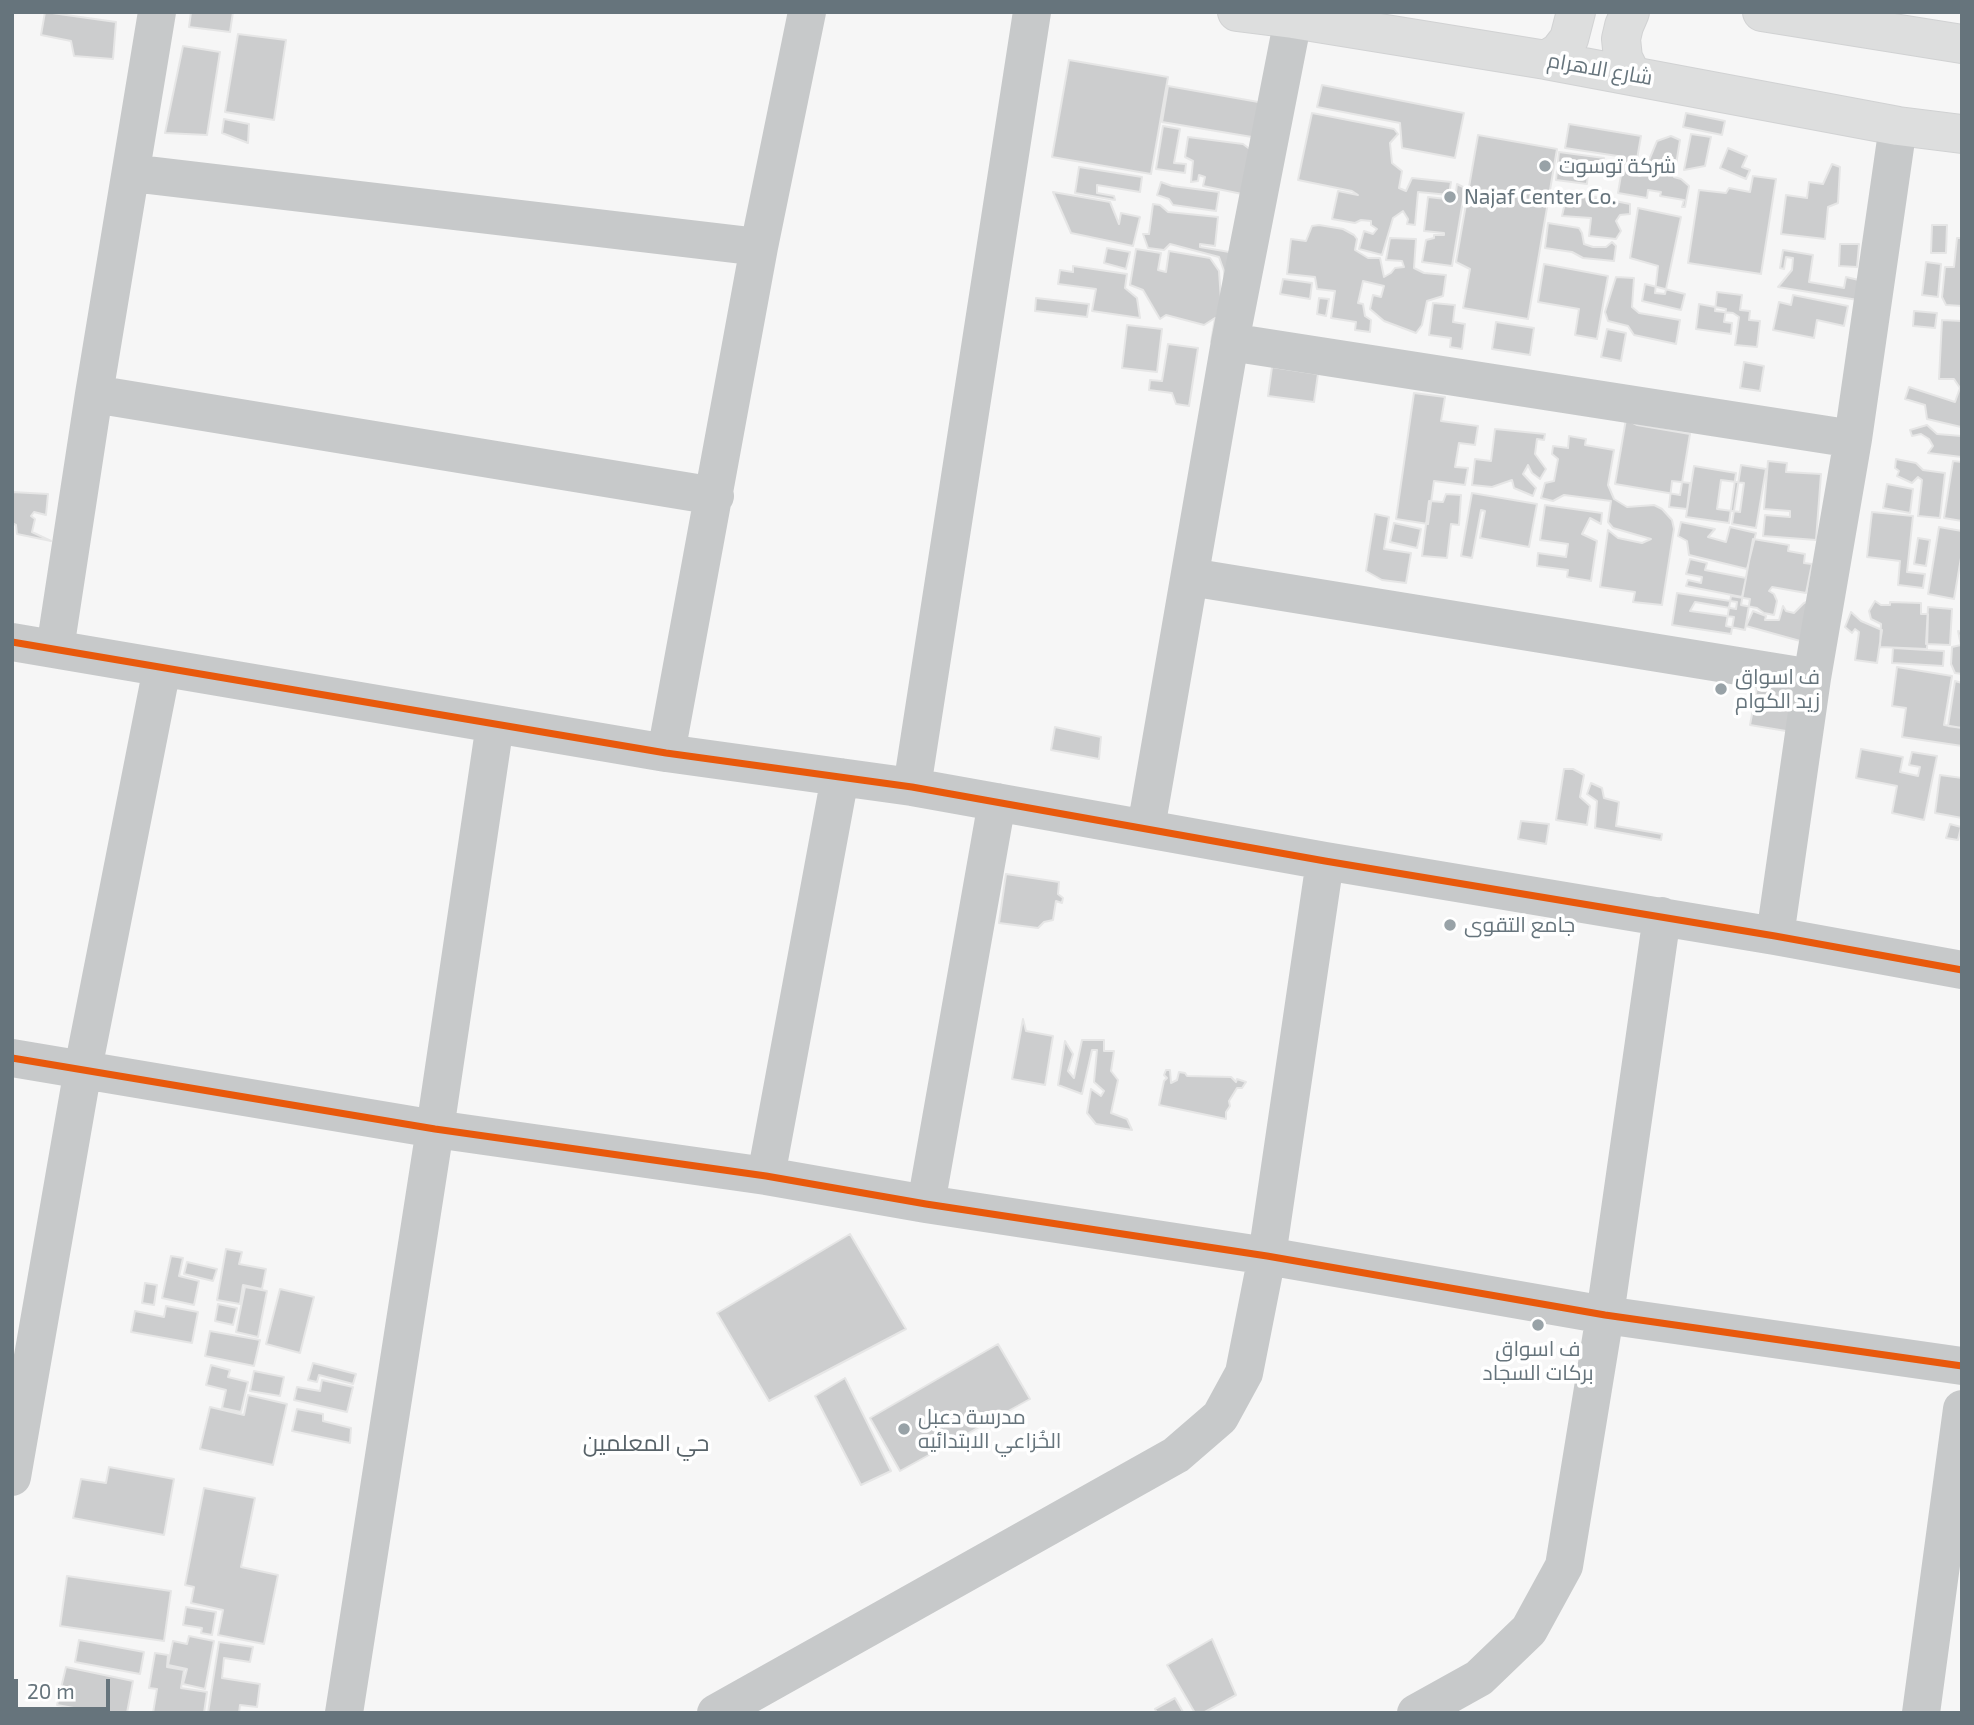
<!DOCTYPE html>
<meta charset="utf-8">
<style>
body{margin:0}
#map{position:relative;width:1974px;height:1725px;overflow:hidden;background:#f6f6f6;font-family:"Exo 2",sans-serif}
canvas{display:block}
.frame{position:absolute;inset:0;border:14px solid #66747c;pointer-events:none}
.scale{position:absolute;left:14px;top:1679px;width:96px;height:32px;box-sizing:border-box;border:4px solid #66747c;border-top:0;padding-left:9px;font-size:21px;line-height:24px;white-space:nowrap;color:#66747c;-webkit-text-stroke:5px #fff;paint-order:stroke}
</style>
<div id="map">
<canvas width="1974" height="1725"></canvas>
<div class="frame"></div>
<div class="scale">20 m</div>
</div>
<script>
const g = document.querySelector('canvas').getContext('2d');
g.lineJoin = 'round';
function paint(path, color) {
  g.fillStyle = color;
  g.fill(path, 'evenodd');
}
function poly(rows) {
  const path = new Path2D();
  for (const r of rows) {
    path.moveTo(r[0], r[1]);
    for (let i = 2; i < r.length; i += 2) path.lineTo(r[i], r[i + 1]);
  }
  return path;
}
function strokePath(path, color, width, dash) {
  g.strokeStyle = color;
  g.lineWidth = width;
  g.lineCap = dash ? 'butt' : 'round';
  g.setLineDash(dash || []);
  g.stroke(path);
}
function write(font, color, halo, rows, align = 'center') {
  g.font = font + ' "Exo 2",Cairo,sans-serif';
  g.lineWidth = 7;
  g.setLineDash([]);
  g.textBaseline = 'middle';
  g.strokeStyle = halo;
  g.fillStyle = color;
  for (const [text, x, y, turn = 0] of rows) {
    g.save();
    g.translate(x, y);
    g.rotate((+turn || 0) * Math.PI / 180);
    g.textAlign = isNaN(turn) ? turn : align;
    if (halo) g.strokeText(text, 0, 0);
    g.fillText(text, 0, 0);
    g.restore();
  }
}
const building = poly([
 [45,12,116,22,113,59,74,56,71,41,41,35,45,12],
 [191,12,233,12,230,32,189,27,191,12],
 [238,34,286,40,274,120,225,112,238,34],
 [183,46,220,52,207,135,165,133,183,46],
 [1069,60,1168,77,1151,174,1052,157,1069,60],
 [1322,85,1464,113,1455,158,1402,148,1400,123,1317,107,1322,85],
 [1168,86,1264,103,1258,138,1162,122,1168,86],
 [1312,113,1394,129,1398,134,1390,143,1392,163,1402,171,1399,188,1406,191,1412,178,1451,182,1449,195,1418,192,1415,225,1407,224,1408,219,1403,211,1393,218,1382,255,1359,249,1364,231,1373,234,1377,229,1371,225,1371,221,1361,220,1355,223,1332,219,1338,191,1358,195,1352,191,1298,180,1312,113],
 [1686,113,1725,121,1722,135,1683,127,1686,113],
 [224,119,249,124,248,143,222,133,224,119],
 [1569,124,1641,136,1635,171,1647,165,1657,141,1671,136,1680,140,1674,177,1681,179,1689,186,1685,207,1682,207,1684,200,1660,196,1661,192,1648,190,1647,198,1618,193,1624,157,1565,148,1569,124],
 [1163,126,1180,129,1174,163,1186,164,1185,173,1156,169,1163,126],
 [1691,134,1711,137,1705,166,1684,170,1691,134],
 [1478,135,1557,149,1528,319,1463,308,1470,269,1456,262,1478,135],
 [1188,137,1243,144,1255,153,1247,195,1203,186,1205,177,1199,175,1198,181,1191,182,1193,161,1185,157,1188,137],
 [1728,148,1747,156,1742,167,1750,170,1746,179,1720,168,1728,148],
 [1559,152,1604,158,1602,175,1588,173,1587,184,1556,180,1559,152],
 [1832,164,1840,167,1838,203,1828,207,1825,239,1781,234,1786,195,1807,198,1809,182,1823,184,1832,164],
 [1079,167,1142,177,1140,192,1097,185,1097,193,1114,196,1115,200,1075,193,1079,167],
 [1753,176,1776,179,1761,274,1688,263,1699,190,1726,193,1729,188,1750,192,1753,176],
 [1161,182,1172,186,1219,192,1216,211,1173,205,1169,199,1157,195,1161,182],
 [1457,184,1465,188,1452,266,1422,262,1426,240,1434,238,1434,235,1444,235,1444,233,1424,231,1428,197,1455,200,1457,184],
 [1053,192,1110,202,1119,224,1121,213,1140,217,1133,246,1071,233,1053,192],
 [1590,196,1630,204,1630,214,1620,215,1616,221,1621,231,1616,239,1589,236,1591,218,1562,216,1564,207,1577,199,1590,196],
 [1153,204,1160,205,1168,212,1218,217,1215,246,1200,244,1200,247,1241,254,1225,298,1224,271,1219,257,1170,244,1164,250,1148,248,1143,234,1149,234,1153,204],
 [1638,208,1681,217,1665,294,1655,293,1658,266,1630,258,1638,208],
 [1548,223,1579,228,1582,233,1584,244,1593,247,1606,247,1612,242,1616,246,1614,261,1583,258,1572,252,1545,248,1548,223],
 [1319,225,1343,229,1354,235,1357,239,1355,250,1368,258,1380,258,1384,277,1391,273,1395,268,1404,267,1402,261,1386,260,1390,238,1416,239,1414,268,1424,273,1446,275,1443,296,1427,301,1422,325,1416,333,1384,321,1370,309,1373,295,1381,297,1384,286,1363,281,1358,303,1363,304,1365,316,1371,320,1370,332,1355,330,1356,322,1331,318,1335,291,1317,289,1315,277,1287,274,1291,239,1306,241,1312,226,1319,225],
 [1932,225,1947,225,1946,253,1931,253,1932,225],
 [1957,238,1962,238,1962,306,1946,305,1942,297,1945,267,1954,267,1957,238],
 [1840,244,1859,244,1857,267,1839,266,1840,244],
 [1107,248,1130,252,1126,269,1104,263,1107,248],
 [1136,249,1161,253,1158,270,1166,272,1169,251,1210,258,1219,271,1221,300,1211,342,1215,318,1204,325,1166,315,1160,319,1143,290,1130,285,1136,249],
 [1783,250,1813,255,1809,282,1844,288,1846,277,1863,281,1864,301,1778,287,1792,270,1793,258,1786,257,1784,269,1780,268,1783,250],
 [1926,262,1941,264,1938,297,1922,295,1926,262],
 [1544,264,1608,276,1597,339,1575,335,1579,309,1538,302,1544,264],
 [1073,266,1127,274,1125,288,1137,298,1140,318,1092,311,1096,289,1058,284,1060,270,1073,272,1073,266],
 [1616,277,1634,278,1632,307,1639,313,1680,320,1676,344,1634,335,1628,326,1608,321,1605,312,1616,277],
 [1283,279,1312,283,1310,299,1280,294,1283,279],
 [1645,284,1685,294,1681,310,1642,301,1645,284],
 [1717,292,1742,295,1740,310,1750,311,1749,320,1760,321,1757,347,1735,345,1739,317,1733,313,1715,311,1717,292],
 [1793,295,1848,306,1844,326,1817,320,1814,338,1773,330,1779,302,1791,305,1793,295],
 [1036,298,1089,304,1087,317,1035,311,1036,298],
 [1319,298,1329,299,1326,316,1317,314,1319,298],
 [1433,303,1455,305,1453,322,1465,324,1462,349,1450,347,1451,338,1429,335,1433,303],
 [1699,304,1726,309,1724,322,1732,323,1731,334,1696,329,1699,304],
 [1914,311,1937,313,1935,328,1913,326,1914,311],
 [1942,320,1962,321,1961,427,1927,419,1925,405,1905,399,1909,387,1955,402,1960,388,1954,379,1939,379,1942,320],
 [1496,322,1534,328,1530,355,1492,349,1496,322],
 [1127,325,1162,329,1157,372,1122,368,1127,325],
 [1607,329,1626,333,1621,361,1601,357,1607,329],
 [1168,344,1198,348,1189,406,1176,404,1172,393,1149,390,1150,380,1162,381,1168,344],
 [1744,362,1764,366,1760,391,1740,388,1744,362],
 [1272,367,1318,374,1314,402,1268,396,1272,367],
 [1414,393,1445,397,1441,421,1478,426,1475,445,1459,443,1455,467,1468,468,1465,485,1434,481,1428,524,1396,519,1414,393],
 [1626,419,1637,425,1690,434,1680,495,1615,484,1626,419],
 [1927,425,1937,434,1962,436,1962,457,1928,453,1933,446,1929,439,1921,434,1912,436,1910,430,1927,425],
 [1495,429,1545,434,1544,440,1537,439,1535,454,1546,469,1540,479,1532,473,1528,465,1523,474,1536,488,1533,496,1514,488,1512,480,1492,487,1472,485,1475,459,1491,461,1495,429],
 [1569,436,1586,439,1585,445,1614,450,1608,485,1614,499,1627,507,1654,505,1662,509,1672,520,1674,529,1662,605,1633,602,1635,592,1600,587,1608,530,1618,538,1642,543,1651,539,1613,528,1608,522,1611,501,1564,495,1553,501,1541,498,1545,483,1554,481,1558,459,1552,454,1553,446,1568,448,1569,436],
 [1896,459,1916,463,1923,470,1945,473,1940,518,1918,516,1922,480,1918,477,1912,483,1897,476,1899,471,1895,468,1896,459],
 [1768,461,1787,463,1786,472,1821,474,1816,540,1763,536,1765,515,1790,517,1790,511,1764,509,1768,461],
 [1953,461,1962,462,1962,521,1944,518,1953,461],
 [1741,465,1766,469,1756,528,1732,524,1741,465],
 [1694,466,1736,473,1729,523,1686,517,1694,466],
 [1721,480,1744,483,1740,512,1717,509,1721,480],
 [1672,481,1690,483,1687,509,1669,507,1672,481],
 [1887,484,1913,489,1910,513,1883,508,1887,484],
 [12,492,48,494,46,515,34,512,31,516,35,519,32,532,51,541,17,534,16,525,12,523,12,492],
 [1472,493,1537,504,1529,547,1480,538,1485,511,1481,510,1472,558,1461,556,1472,493],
 [1446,494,1461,495,1459,525,1451,524,1447,558,1422,556,1429,501,1443,502,1446,494],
 [1545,505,1602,513,1601,524,1590,518,1582,534,1597,541,1591,581,1567,577,1568,570,1537,566,1538,553,1566,557,1568,544,1540,540,1545,505],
 [1872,512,1913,516,1907,572,1925,574,1923,588,1898,585,1900,561,1867,557,1872,512],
 [1375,514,1389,517,1384,549,1411,553,1406,583,1382,580,1366,571,1375,514],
 [1681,522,1715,529,1708,537,1726,542,1730,527,1756,533,1747,569,1689,555,1687,541,1678,536,1681,522],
 [1394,523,1421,529,1417,548,1390,542,1394,523],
 [1939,527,1962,531,1962,552,1954,599,1928,594,1939,527],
 [1918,538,1930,540,1926,566,1914,564,1918,538],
 [1753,539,1789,545,1788,551,1805,554,1804,563,1812,564,1806,593,1772,587,1769,591,1774,594,1777,601,1774,615,1764,613,1757,608,1741,605,1753,539],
 [1690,559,1707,563,1705,570,1746,578,1742,597,1686,586,1688,580,1701,583,1702,577,1686,574,1690,559],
 [1677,593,1737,602,1736,609,1695,602,1690,611,1734,617,1731,634,1672,625,1677,593],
 [1731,596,1750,599,1745,630,1726,626,1731,596],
 [1812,600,1811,644,1746,626,1753,611,1766,616,1765,620,1779,620,1783,606,1786,611,1794,613,1804,603,1812,600],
 [1875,601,1881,605,1890,605,1890,602,1921,603,1921,614,1928,614,1927,649,1880,647,1881,624,1871,619,1869,611,1875,601],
 [1928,607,1952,609,1950,645,1926,644,1928,607],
 [1851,612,1861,621,1882,630,1877,663,1855,660,1859,632,1855,629,1852,633,1845,627,1851,612],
 [1958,631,1962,632,1962,674,1955,673,1951,664,1952,647,1961,645,1958,631],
 [1893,648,1944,651,1943,666,1892,663,1893,648],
 [1897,667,1952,676,1944,725,1962,728,1962,746,1902,737,1906,708,1892,706,1897,667],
 [1955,681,1962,683,1962,728,1948,726,1955,681],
 [1758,682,1799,689,1792,732,1750,725,1758,682],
 [1055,727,1101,737,1099,759,1051,750,1055,727],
 [1861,749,1903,757,1900,772,1918,776,1920,767,1909,765,1912,752,1937,756,1924,820,1892,813,1897,786,1856,778,1861,749],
 [1564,769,1573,769,1584,775,1580,797,1590,806,1587,825,1556,820,1564,769],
 [1940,775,1962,778,1962,818,1935,813,1940,775],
 [1591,783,1602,788,1604,798,1619,802,1616,826,1662,834,1661,840,1595,828,1597,801,1587,794,1591,783],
 [1521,821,1549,824,1546,844,1518,839,1521,821],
 [1950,824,1961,827,1958,840,1946,838,1950,824],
 [1006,874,1059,882,1058,894,1063,898,1062,903,1056,901,1053,920,1044,922,1038,928,999,923,1006,874],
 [1023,1019,1026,1031,1053,1036,1045,1085,1012,1079,1023,1019],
 [1082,1040,1104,1040,1104,1051,1114,1051,1111,1071,1118,1080,1111,1113,1127,1119,1132,1130,1096,1124,1087,1113,1091,1089,1101,1096,1104,1091,1094,1082,1097,1050,1092,1050,1082,1094,1058,1085,1065,1041,1073,1054,1068,1071,1074,1078,1082,1040],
 [1166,1070,1170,1070,1171,1083,1177,1080,1179,1072,1185,1073,1187,1076,1231,1077,1236,1082,1237,1079,1246,1082,1242,1088,1237,1088,1229,1101,1230,1106,1226,1112,1226,1119,1159,1105,1164,1081,1167,1078,1164,1075,1166,1070],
 [850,1234,906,1329,769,1401,717,1313,850,1234],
 [226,1249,242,1252,239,1264,266,1269,262,1289,243,1285,240,1304,217,1300,226,1249],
 [171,1256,183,1258,179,1276,199,1281,194,1305,162,1298,171,1256],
 [187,1262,217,1269,213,1281,184,1274,187,1262],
 [145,1283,157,1285,154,1305,142,1303,145,1283],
 [245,1287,267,1291,258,1337,236,1332,245,1287],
 [280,1289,314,1297,300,1353,266,1344,280,1289],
 [218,1304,237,1308,233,1325,215,1321,218,1304],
 [166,1306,198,1312,192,1343,131,1332,135,1311,164,1317,166,1306],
 [210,1331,260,1340,254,1366,205,1356,210,1331],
 [998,1344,1030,1399,900,1471,870,1418,998,1344],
 [313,1363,356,1374,353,1384,319,1375,317,1382,308,1380,313,1363],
 [211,1365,230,1370,228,1377,248,1382,241,1412,222,1408,226,1390,206,1385,211,1365],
 [254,1371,284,1377,280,1396,250,1391,254,1371],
 [845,1378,891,1471,861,1485,815,1396,845,1378],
 [322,1380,353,1387,347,1412,294,1400,297,1387,320,1391,322,1380],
 [248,1395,287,1404,273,1465,200,1449,210,1407,244,1415,248,1395],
 [297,1409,323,1414,323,1421,351,1428,350,1443,292,1431,297,1409],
 [109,1467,174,1479,164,1535,73,1518,81,1479,106,1483,109,1467],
 [204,1488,255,1498,241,1567,278,1575,264,1644,218,1635,223,1610,191,1603,194,1587,185,1585,204,1488],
 [67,1576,171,1591,164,1641,60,1626,67,1576],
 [186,1607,216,1612,212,1635,201,1633,202,1628,183,1625,186,1607],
 [189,1636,214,1641,205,1689,183,1684,187,1669,168,1665,173,1641,187,1644,189,1636],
 [1212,1639,1236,1695,1203,1713,1195,1713,1167,1665,1212,1639],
 [79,1640,144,1652,140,1674,75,1662,79,1640],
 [219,1642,253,1647,250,1662,224,1658,222,1678,260,1684,257,1707,240,1705,239,1713,208,1713,219,1642],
 [155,1653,168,1655,167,1667,184,1670,181,1688,207,1692,204,1713,153,1713,157,1689,149,1688,155,1653],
 [66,1667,133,1681,127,1713,78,1713,79,1709,57,1705,66,1667],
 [1175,1698,1183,1712,1157,1713,1155,1709,1175,1698]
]);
paint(building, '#cccdce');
strokePath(building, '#e6e6e6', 2);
const major = poly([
 [1237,12,1293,19,1546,60,1898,126,1962,134],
 [1630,12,1624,26,1621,39,1623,58,1631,74],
 [1762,12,1962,44],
 [1546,60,1559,52,1569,39,1576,12]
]);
strokePath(major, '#d1d2d3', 40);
strokePath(poly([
 [131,173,759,247],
 [1230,342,1853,439],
 [94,394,715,496],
 [1190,577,1812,678],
 [12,642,666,753,912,787,1325,861,1775,936,1962,970],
 [55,649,94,394,157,12],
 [666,753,759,247,807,12],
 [912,787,1032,12],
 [1146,828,1230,342,1293,19],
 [1775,936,1812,678,1853,439,1898,126],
 [12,1058,435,1129,766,1176,926,1204,1267,1256,1605,1315,1962,1366],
 [766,1176,840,777],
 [926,1204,997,802],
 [12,1477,83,1069,162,668],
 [344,1713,435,1129,495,724],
 [716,1713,1176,1455,1220,1417,1244,1373,1267,1256,1325,861],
 [1416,1713,1479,1678,1529,1630,1564,1566,1605,1315,1662,916],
 [1921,1713,1962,1409]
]), '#c7c9ca', 38);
strokePath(major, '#dddede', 38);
strokePath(poly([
 [12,642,666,753,912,787,1325,861,1775,936,1962,970],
 [12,1058,435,1129,766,1176,926,1204,1267,1256,1605,1315,1962,1366]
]), '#e8590c', 7);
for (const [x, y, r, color] of [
 [1545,166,7,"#98a2a7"],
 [1450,197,7,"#98a2a7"],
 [1721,689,7,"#98a2a7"],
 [1450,925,7,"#98a2a7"],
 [1538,1325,7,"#98a2a7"],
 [904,1429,7,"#98a2a7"]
]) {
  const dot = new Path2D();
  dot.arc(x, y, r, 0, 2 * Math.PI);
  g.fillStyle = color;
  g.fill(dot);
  strokePath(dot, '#fff', 2.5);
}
write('21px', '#66747c', '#fff', [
 ["شارع الاهرام",1600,69,10]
]);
write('21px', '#66747c', '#fff', [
 ["شركة توسوت",1559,166],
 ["Najaf Center Co.",1464,197],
 ["ف اسواق",1735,677],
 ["زيد الكوام",1735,701],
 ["جامع التقوى",1464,925],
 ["ف اسواق",1538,1349,"center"],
 ["بركات السجاد",1538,1373,"center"],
 ["مدرسة دعبل",918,1417],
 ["الخُزاعي الابتدائيه",918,1441]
], 'left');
write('23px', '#576268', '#fff', [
 ["حي المعلمین",646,1443]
]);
</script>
